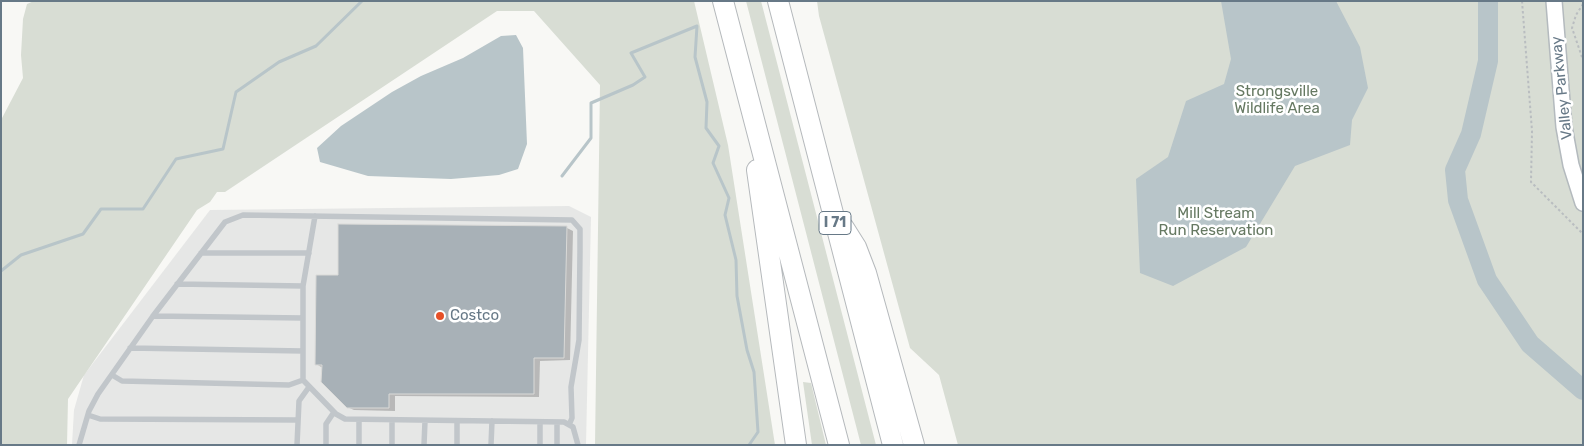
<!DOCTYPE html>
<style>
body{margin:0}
#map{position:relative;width:1584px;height:446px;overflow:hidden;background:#f8f8f5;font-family:Rubik,sans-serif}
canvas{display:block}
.frame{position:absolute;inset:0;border:2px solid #677987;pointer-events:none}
</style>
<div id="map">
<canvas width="1584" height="446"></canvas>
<div class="frame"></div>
</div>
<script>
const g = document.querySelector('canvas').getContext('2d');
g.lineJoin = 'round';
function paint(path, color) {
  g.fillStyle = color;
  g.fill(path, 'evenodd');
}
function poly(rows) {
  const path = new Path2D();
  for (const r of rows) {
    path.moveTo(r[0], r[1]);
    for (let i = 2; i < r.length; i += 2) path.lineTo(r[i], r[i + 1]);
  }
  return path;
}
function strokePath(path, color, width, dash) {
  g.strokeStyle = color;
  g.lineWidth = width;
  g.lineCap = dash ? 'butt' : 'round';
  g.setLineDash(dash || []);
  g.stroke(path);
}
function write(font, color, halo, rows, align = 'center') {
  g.font = font + ' Rubik,sans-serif';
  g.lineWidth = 5;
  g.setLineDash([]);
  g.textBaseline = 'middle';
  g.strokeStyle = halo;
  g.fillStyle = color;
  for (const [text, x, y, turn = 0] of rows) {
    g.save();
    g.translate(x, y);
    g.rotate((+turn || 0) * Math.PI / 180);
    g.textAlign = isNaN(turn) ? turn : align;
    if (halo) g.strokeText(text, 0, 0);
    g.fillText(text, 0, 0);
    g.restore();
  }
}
paint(poly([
 [569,206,591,217,586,445,72,445,74,410,84,375,210,210]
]), '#e6e7e6');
paint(poly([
 [34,1,694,1,728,145,775,445,595,445,600,85,534,11,497,11,225,192,217,192,210,202,197,210,68,399,67,445,1,445,1,120,23,78,21,55,23,19,27,4],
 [746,1,761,1,876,445,861,445],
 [817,1,1583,1,1583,445,958,445,939,375,910,348,819,16],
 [803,382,811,383,826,445,812,445]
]), '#d8ddd4');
paint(poly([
 [1221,1,1336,1,1360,47,1368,88,1352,120,1350,145,1295,166,1246,247,1173,286,1140,273,1136,179,1168,157,1186,101,1224,84,1231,59],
 [516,35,523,48,527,144,518,169,499,175,451,179,368,176,320,162,317,148,341,126,392,92,421,76,463,58,501,36]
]), '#b8c5c9');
paint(poly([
 [567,228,573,231,570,360,540,361,539,397,395,396,395,411,354,410,347,407,323,368,316,364,339,276]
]), '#0003');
strokePath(poly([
 [562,176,591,138,591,103,633,85,645,77,631,53,697,26,695,57,707,102,706,128,719,146,713,163,729,198,725,215,736,260,737,296,747,350,754,372,758,432,749,445],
 [1,271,21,255,83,234,101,209,143,209,176,159,223,149,236,92,279,62,316,46,362,1]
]), '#b8c5c9', 3);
strokePath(poly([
 [1488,1,1488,61,1471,134,1455,170,1458,200,1487,280,1530,344,1583,390]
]), '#b8c5c9', 20);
const building = poly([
 [338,224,567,226,564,358,534,358,534,394,389,394,389,408,347,408,321,382,322,365,315,365,316,275,338,275,338,224]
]);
paint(building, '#a8b1b7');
strokePath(building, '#dadad8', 1);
const secondary = poly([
 [1554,1,1564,127,1571,165,1583,203]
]);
const highway = poly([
 [723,1,839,445],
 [778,1,893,445],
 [757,170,796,445],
 [844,228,856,247,866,273,914,445]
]);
strokePath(secondary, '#b4babe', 18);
strokePath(highway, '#b5b9bc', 22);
strokePath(poly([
 [1522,1,1532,131,1531,182,1583,234],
 [1583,4,1576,15,1572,28,1583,60]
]), '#b9bdc0', 2, [2.5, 2.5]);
strokePath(poly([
 [315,216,303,286,303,380,336,414,345,419,564,422,573,427,578,445],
 [201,253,309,253],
 [177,284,303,286],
 [153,316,303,318],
 [130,348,303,351],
 [112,375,122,381,289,385,303,380],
 [88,415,100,419,297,420],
 [540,422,540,445],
 [79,445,89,411,98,394,153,316,225,222,243,215,572,220,580,229,580,250,579,340,571,387,572,418,569,425],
 [297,445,299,401,309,387],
 [326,445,326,424,334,412],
 [359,445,359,420],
 [392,445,392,420],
 [424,445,425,421],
 [457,445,457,421],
 [491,445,492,421],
 [557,445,557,422]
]), '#c1c6ca', 5.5);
strokePath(secondary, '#fff', 15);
strokePath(highway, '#fff', 20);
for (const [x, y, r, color] of [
 [440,316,5,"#e65028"]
]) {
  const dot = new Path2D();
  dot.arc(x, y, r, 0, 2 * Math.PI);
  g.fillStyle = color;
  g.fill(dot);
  strokePath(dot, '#fff', 2);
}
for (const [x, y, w] of [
 [835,223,32]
]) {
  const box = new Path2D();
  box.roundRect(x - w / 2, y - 11.5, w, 23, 4);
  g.fillStyle = '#fff';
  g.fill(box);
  strokePath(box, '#677987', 1);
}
write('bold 14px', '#677987', null, [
 ["I 71",835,223]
]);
write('15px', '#677987', '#fff', [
 ["Valley Parkway",1562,88,-96]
]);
write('15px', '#667962', '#fff', [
 ["Strongsville",1277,92],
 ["Wildlife Area",1277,109],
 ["Mill Stream",1216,214],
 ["Run Reservation",1216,231]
]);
write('15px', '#677987', '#fff', [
 ["Costco",450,316]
], 'left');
</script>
